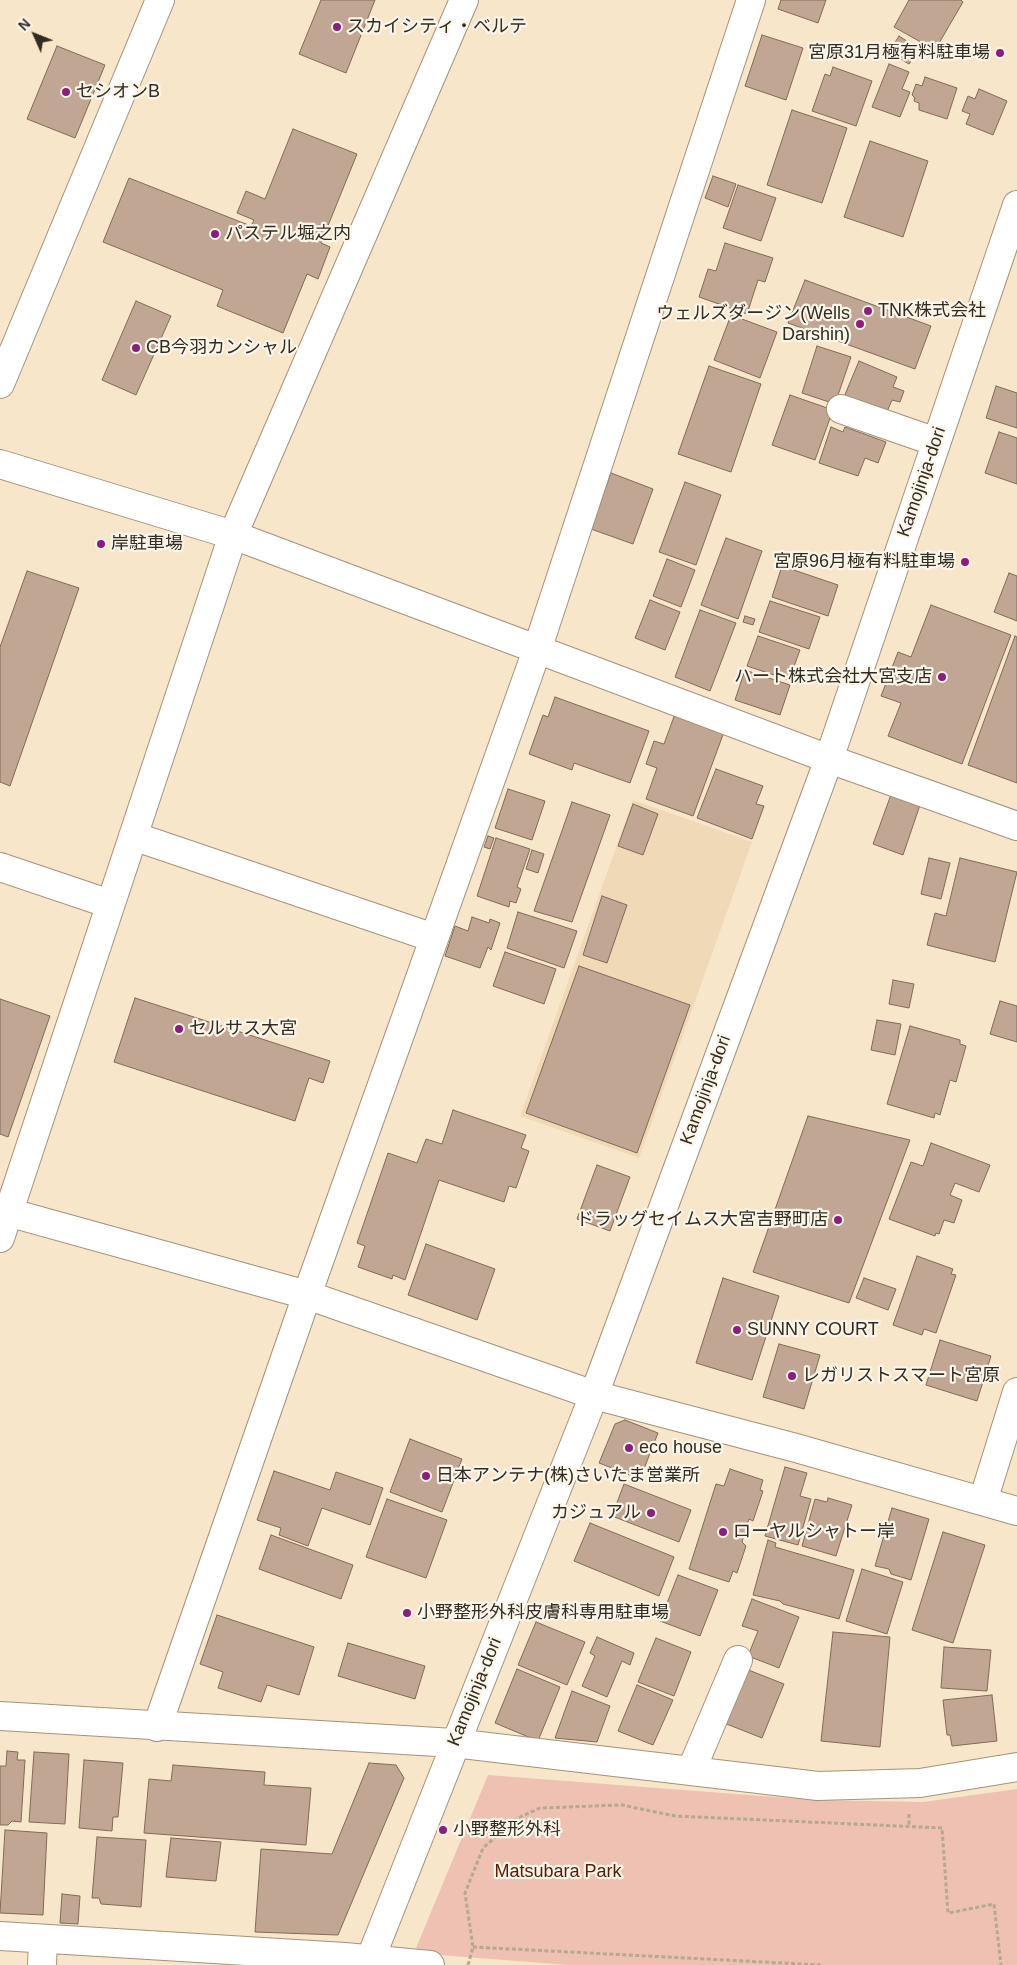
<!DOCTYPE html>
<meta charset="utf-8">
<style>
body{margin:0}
#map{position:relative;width:1017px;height:1965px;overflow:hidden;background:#f8e6cb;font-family:Helvetica,sans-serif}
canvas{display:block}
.north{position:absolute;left:10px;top:10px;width:50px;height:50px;-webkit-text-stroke:4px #fcf5ea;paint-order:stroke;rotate:314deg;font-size:14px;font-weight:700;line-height:20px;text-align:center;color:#322c21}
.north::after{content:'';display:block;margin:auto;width:18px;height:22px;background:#322c21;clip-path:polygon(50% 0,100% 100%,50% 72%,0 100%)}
</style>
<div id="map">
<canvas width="1017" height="1965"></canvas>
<div class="north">N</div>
</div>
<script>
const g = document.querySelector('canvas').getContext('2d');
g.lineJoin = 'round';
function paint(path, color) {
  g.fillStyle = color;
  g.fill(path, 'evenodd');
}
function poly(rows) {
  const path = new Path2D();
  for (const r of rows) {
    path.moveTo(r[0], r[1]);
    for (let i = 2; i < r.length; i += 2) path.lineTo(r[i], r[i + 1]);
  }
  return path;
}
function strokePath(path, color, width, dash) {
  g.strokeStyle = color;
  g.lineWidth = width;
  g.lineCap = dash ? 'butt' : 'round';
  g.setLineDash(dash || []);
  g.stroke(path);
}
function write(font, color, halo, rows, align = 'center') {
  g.font = font + ' Helvetica,"Noto Sans JP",sans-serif';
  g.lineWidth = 4.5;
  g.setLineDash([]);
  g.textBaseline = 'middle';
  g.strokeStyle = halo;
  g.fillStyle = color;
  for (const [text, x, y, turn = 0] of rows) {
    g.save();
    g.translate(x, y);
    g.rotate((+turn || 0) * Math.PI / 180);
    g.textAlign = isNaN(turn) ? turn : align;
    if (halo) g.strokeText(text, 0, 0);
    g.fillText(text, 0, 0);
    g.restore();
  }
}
paint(poly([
 [633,800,752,842,639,1158,520,1116]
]), '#efd9b7');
paint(poly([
 [488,1775,814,1800,923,1802,1017,1789,1017,1965,568,1965,414,1953]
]), '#eec1b3');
const building = poly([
 [321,0,375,0,346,73,299,54,321,0],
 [781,0,826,0,818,23,778,9,781,0],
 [909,0,961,0,963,2,935,50,894,27,909,0],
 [762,35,803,48,786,100,745,86,762,35],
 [899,36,919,49,909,64,889,52,899,36],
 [57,46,105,65,75,138,27,119,57,46],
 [889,64,909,72,902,89,910,92,900,117,872,107,889,64],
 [833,67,872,81,856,126,812,111,825,74,830,76,833,67],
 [925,77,957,88,947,119,919,110,919,103,914,101,915,98,912,95,916,84,922,86,925,77],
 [979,89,1007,101,993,135,966,124,970,114,962,111,968,96,975,99,979,89],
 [792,110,847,128,822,203,767,185,792,110],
 [293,129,357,154,321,243,330,247,318,279,307,274,283,333,217,306,223,290,103,242,129,178,251,226,254,220,237,213,246,191,265,199,293,129],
 [870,141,928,161,903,237,844,217,870,141],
 [713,176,736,184,728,207,705,198,713,176],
 [738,185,776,198,761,241,723,228,738,185],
 [725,243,773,258,765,282,758,280,747,314,699,297,708,269,716,271,725,243],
 [805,280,931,326,915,369,788,323,805,280],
 [136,301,171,316,136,395,102,380,136,301],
 [731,315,777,332,760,378,714,360,731,315],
 [817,346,851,357,835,404,802,393,817,346],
 [859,361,897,377,893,387,904,391,900,402,892,400,886,414,844,397,859,361],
 [709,366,761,384,731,472,678,454,709,366],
 [996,386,1017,393,1017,428,986,418,996,386],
 [790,395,833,410,815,460,772,445,790,395],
 [831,427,843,432,845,427,886,442,878,463,865,458,858,476,819,463,831,427],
 [999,432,1017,438,1017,484,985,473,999,432],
 [611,473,653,489,633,544,591,529,611,473],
 [685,482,721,495,696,565,659,552,685,482],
 [726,538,762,551,738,619,701,605,726,538],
 [667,559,695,570,681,607,653,596,667,559],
 [782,566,838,585,828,616,772,597,782,566],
 [27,571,79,588,10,786,0,782,0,647,27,571],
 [1009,573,1017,576,1017,621,994,612,1009,573],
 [650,600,680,612,665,650,635,638,650,600],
 [770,601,820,617,809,649,759,632,770,601],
 [931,605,1011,635,962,764,888,736,901,703,881,696,898,652,911,657,931,605],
 [700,610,736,623,710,691,675,677,700,610],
 [745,616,755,619,753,625,743,622,745,616],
 [758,636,800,650,789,680,747,666,758,636],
 [1015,636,1017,637,1017,783,968,765,1015,636],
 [745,670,790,685,780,715,735,700,745,670],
 [555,697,649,731,630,783,574,763,572,770,529,754,543,715,548,717,555,697],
 [675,714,724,732,693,816,646,799,657,768,646,764,654,741,664,744,675,714],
 [716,769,763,786,756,804,764,806,752,839,697,818,716,769],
 [508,789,545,801,532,840,495,828,508,789],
 [892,792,921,802,903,855,873,844,892,792],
 [572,802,610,815,572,922,534,911,572,802],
 [633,804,658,814,643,855,618,846,633,804],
 [488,836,494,838,490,849,484,847,488,836],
 [496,838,530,849,517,887,521,889,516,903,510,901,509,907,477,896,496,838],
 [532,850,544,854,538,873,526,869,532,850],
 [929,858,950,863,941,899,921,894,929,858],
 [960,858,1017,872,995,962,927,945,935,913,946,916,960,858],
 [602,896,627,905,607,963,583,955,602,896],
 [518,912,577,931,564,968,507,948,518,912],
 [472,917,489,923,490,919,500,923,491,950,488,947,480,968,445,956,455,926,468,931,472,917],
 [505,952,556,969,544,1004,493,986,505,952],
 [579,966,690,1005,637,1153,526,1113,579,966],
 [893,980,914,984,909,1008,889,1004,893,980],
 [135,998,330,1061,323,1083,309,1078,295,1121,114,1062,135,998],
 [0,999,50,1016,8,1137,0,1134,0,999],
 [1000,1001,1017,1006,1017,1042,990,1034,1000,1001],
 [877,1020,901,1024,895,1055,871,1050,877,1020],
 [910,1026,960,1040,960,1044,966,1046,956,1082,950,1080,940,1115,935,1113,934,1118,887,1104,910,1026],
 [453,1110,526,1135,521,1148,529,1151,516,1188,509,1186,504,1202,439,1180,405,1280,393,1275,392,1279,358,1267,365,1246,357,1243,388,1153,417,1163,426,1139,442,1144,453,1110],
 [808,1116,910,1140,849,1303,753,1272,808,1116],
 [931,1143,990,1165,979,1192,955,1183,950,1195,962,1200,954,1223,944,1220,939,1234,936,1233,935,1236,889,1219,911,1162,923,1166,931,1143],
 [597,1165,630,1177,610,1231,577,1219,597,1165],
 [426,1244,495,1269,477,1320,408,1295,426,1244],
 [917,1256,953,1269,951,1274,956,1275,936,1333,924,1329,922,1335,893,1325,917,1256],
 [723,1278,779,1296,752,1380,696,1363,723,1278],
 [864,1278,896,1289,888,1310,856,1298,864,1278],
 [940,1340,991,1356,977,1401,926,1385,940,1340],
 [779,1344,820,1355,804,1409,763,1397,779,1344],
 [625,1420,658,1433,640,1479,599,1463,615,1424,625,1420],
 [410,1439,462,1459,442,1512,390,1492,410,1439],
 [785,1467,807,1473,800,1496,811,1499,798,1545,765,1536,785,1467],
 [730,1469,763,1480,760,1490,763,1491,753,1521,749,1519,742,1542,746,1546,737,1573,733,1571,729,1582,689,1569,716,1484,724,1486,730,1469],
 [274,1471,330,1490,336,1472,383,1488,370,1525,322,1508,308,1546,279,1535,281,1528,257,1520,274,1471],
 [624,1484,691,1510,679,1542,612,1516,624,1484],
 [828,1498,852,1505,836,1556,802,1546,815,1499,827,1502,828,1498],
 [387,1499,447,1520,426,1578,366,1557,387,1499],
 [892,1508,929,1519,911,1580,891,1574,889,1569,875,1566,892,1508],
 [590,1523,674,1557,659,1596,574,1561,590,1523],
 [943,1532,985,1545,953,1643,912,1630,943,1532],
 [271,1535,353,1565,341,1599,259,1569,271,1535],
 [768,1540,776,1543,775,1547,854,1570,839,1619,783,1604,780,1601,753,1595,768,1540],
 [862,1569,903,1582,887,1634,846,1621,862,1569],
 [678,1575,718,1590,700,1636,660,1621,678,1575],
 [752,1599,799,1617,779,1668,748,1656,758,1631,742,1626,752,1599],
 [217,1615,314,1647,299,1695,267,1685,261,1702,218,1688,223,1672,200,1664,217,1615],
 [536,1622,585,1642,567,1685,518,1665,536,1622],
 [833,1632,890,1637,880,1747,821,1741,833,1632],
 [597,1637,634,1653,630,1665,622,1661,607,1697,582,1686,595,1656,590,1653,597,1637],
 [656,1638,691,1652,674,1696,638,1682,656,1638],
 [348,1643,425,1666,415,1699,338,1676,348,1643],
 [944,1647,991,1650,987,1691,941,1688,944,1647],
 [517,1669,560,1687,538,1741,495,1723,517,1669],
 [746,1669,784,1684,762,1738,724,1723,746,1669],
 [637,1685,673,1700,653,1745,618,1731,637,1685],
 [572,1691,610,1706,597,1742,555,1738,572,1691],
 [992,1695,997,1741,952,1746,950,1735,947,1735,943,1700,992,1695],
 [7,1751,18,1752,17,1760,25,1760,21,1822,12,1821,8,1825,0,1825,0,1766,6,1766,7,1751],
 [34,1752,69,1754,65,1824,29,1822,34,1752],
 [84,1760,123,1763,118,1817,113,1817,112,1831,79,1828,84,1760],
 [369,1763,396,1765,404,1778,338,1935,255,1932,261,1849,332,1854,369,1763],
 [173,1765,265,1772,264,1785,311,1788,306,1845,144,1833,149,1779,171,1781,173,1765],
 [5,1830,47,1833,43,1915,0,1913,5,1830],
 [97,1837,146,1840,141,1907,101,1904,99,1898,92,1898,97,1837],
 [171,1838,221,1842,216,1881,166,1877,171,1838],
 [62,1894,80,1896,78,1924,60,1923,62,1894]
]);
paint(building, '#c0a693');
strokePath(building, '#826a58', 1);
const minor = poly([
 [0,384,160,0],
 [841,409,936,442],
 [0,464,233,535,829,759,1017,826],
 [133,836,434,938],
 [0,867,110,904],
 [0,1210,307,1295,594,1395,796,1448,1017,1511],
 [0,1238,233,535,464,0],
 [983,1501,1017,1392],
 [0,1716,454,1743,818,1786,920,1783,1017,1767],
 [157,1727,307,1295,537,650,751,0],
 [691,1771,738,1660],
 [0,1936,345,1957,430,1965],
 [42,1965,43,1939],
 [368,1965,594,1395,829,759,1017,205]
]);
strokePath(minor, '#a4937a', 30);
strokePath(poly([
 [909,1814,909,1827],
 [473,1947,821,1965],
 [468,1965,473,1947,465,1893,483,1848,516,1819,540,1808,622,1805,675,1816,942,1828,948,1913,994,1904,1001,1965]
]), '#b6a893', 3, [4, 2.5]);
strokePath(minor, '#fff', 28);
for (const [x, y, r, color] of [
 [337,27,5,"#8e1c7d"],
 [1000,53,5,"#8e1c7d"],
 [66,92,5,"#8e1c7d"],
 [215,234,5,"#8e1c7d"],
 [868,311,5,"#8e1c7d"],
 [860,324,5,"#8e1c7d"],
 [136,348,5,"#8e1c7d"],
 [101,544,5,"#8e1c7d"],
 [965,562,5,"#8e1c7d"],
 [942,677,5,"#8e1c7d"],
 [179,1029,5,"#8e1c7d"],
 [838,1220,5,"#8e1c7d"],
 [737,1330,5,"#8e1c7d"],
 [792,1376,5,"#8e1c7d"],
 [629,1448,5,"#8e1c7d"],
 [426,1476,5,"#8e1c7d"],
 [651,1513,5,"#8e1c7d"],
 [723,1532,5,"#8e1c7d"],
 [407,1613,5,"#8e1c7d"],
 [443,1830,5,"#8e1c7d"]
]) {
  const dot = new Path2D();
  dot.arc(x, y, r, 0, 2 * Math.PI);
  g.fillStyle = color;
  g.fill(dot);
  strokePath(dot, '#fcf5ea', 2);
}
write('18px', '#322c21', '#fcf5ea', [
 ["スカイシティ・ベルテ",347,27],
 ["宮原31月極有料駐車場",990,53,"right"],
 ["セシオンB",76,92],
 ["パステル堀之内",225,234],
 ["TNK株式会社",878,311],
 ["ウェルズダージン(Wells",850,314,"right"],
 ["Darshin)",850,335,"right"],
 ["CB今羽カンシャル",146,348],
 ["岸駐車場",111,544],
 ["宮原96月極有料駐車場",955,562,"right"],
 ["ハート株式会社大宮支店",932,677,"right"],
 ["セルサス大宮",189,1029],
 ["ドラッグセイムス大宮吉野町店",828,1220,"right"],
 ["SUNNY COURT",747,1330],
 ["レガリストスマート宮原",802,1376],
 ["eco house",639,1448],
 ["日本アンテナ(株)さいたま営業所",436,1476],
 ["カジュアル",641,1513,"right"],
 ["ローヤルシャトー岸",733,1532],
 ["小野整形外科皮膚科専用駐車場",417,1613],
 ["小野整形外科",453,1830]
], 'left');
write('18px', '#322c21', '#fcf5ea', [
 ["Kamojinja-dori",922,482,-71],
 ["Kamojinja-dori",706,1090,-70],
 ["Kamojinja-dori",475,1692,-68]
]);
write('18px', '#5a1a05', '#fcf5ea', [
 ["Matsubara Park",558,1872]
]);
</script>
